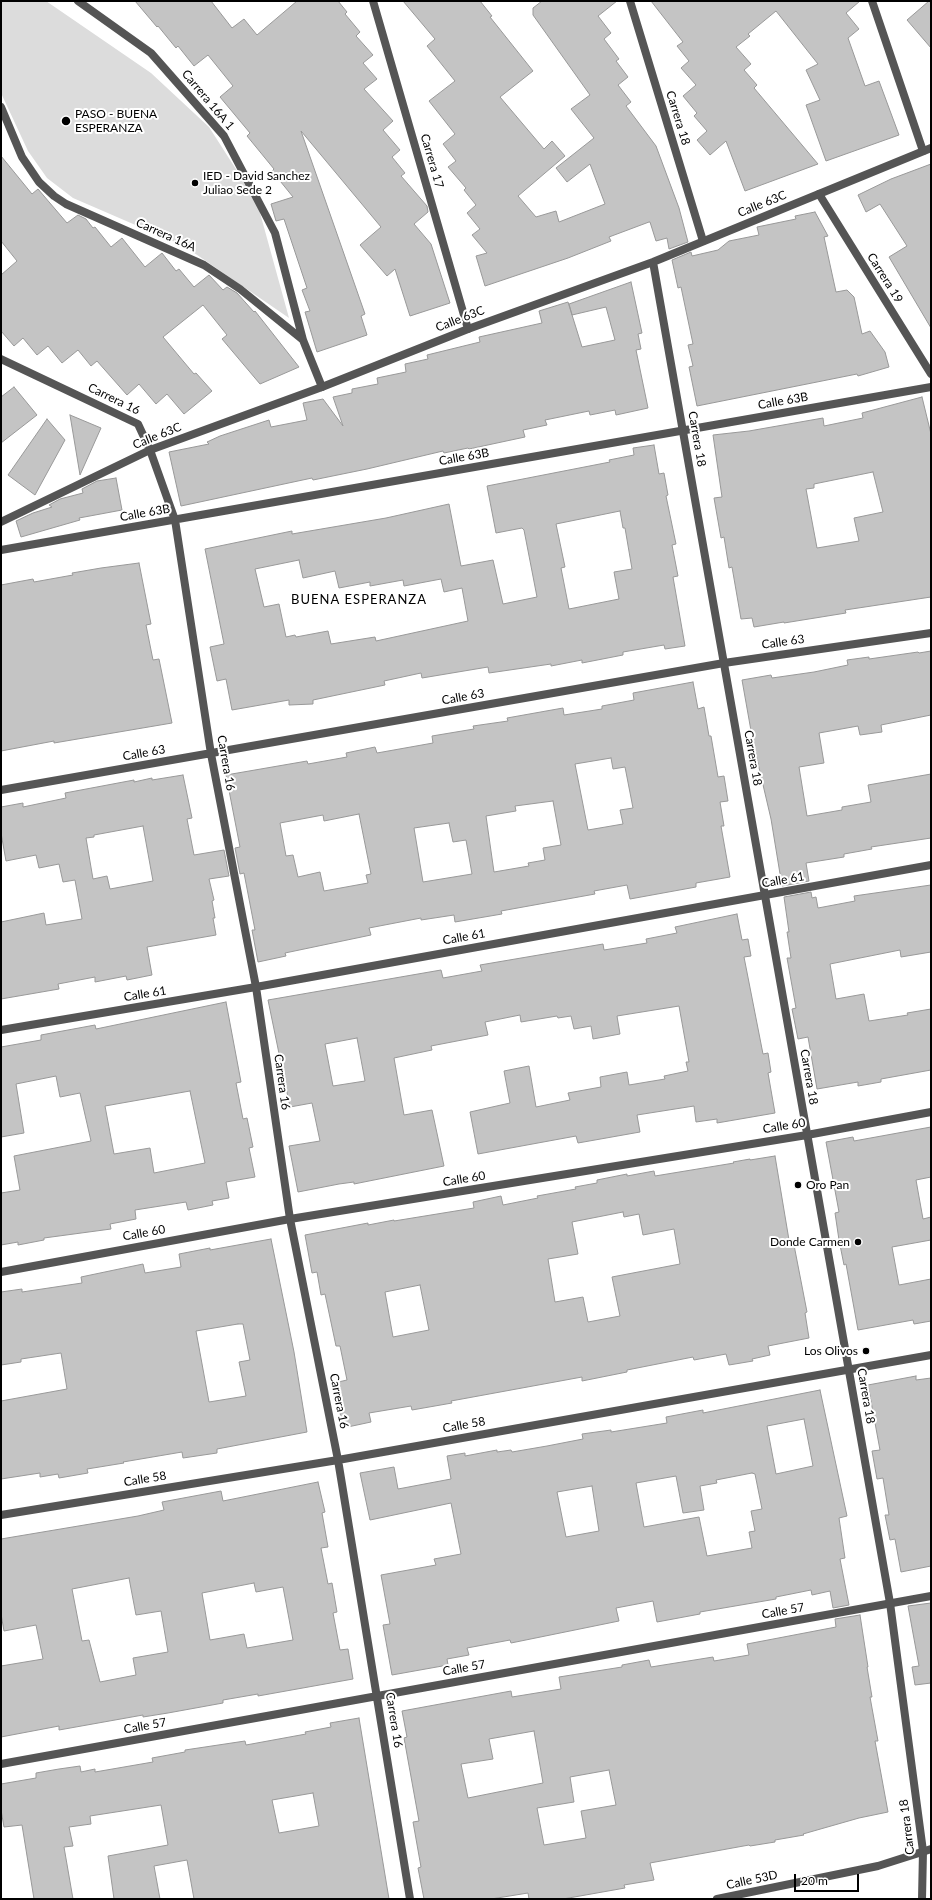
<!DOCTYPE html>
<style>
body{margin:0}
#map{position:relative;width:932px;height:1900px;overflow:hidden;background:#fff;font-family:Lato,sans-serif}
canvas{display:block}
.frame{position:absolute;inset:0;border:2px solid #000;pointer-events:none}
.scale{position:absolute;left:794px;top:1874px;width:65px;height:18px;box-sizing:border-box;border:2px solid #000;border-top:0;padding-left:5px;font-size:12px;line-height:14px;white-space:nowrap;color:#000;-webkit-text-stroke:3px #fff;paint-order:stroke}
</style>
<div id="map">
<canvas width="932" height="1900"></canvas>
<div class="frame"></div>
<div class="scale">20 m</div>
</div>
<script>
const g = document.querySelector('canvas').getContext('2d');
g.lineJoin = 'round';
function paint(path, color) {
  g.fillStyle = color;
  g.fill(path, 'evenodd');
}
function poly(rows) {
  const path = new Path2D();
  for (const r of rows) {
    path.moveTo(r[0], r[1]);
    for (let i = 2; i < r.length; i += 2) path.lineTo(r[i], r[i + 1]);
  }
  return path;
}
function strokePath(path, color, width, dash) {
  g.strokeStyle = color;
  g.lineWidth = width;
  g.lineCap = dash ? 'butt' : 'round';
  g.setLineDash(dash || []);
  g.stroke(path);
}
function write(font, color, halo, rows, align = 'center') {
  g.font = font + ' Lato,sans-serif';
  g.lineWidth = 4;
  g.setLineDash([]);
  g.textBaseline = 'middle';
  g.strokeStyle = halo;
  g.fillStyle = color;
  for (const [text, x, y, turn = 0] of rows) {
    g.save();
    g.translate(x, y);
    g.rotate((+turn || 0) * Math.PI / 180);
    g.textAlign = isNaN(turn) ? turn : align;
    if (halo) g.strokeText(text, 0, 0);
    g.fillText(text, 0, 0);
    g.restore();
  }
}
paint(poly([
 [1,1,46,1,151,73,209,127,257,202,289,318,184,246,73,198,47,178,28,151,1,93]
]), '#dcdcdc');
const building = poly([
 [135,1,211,1,232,28,244,19,257,35,297,1,338,1,347,12,345,14,360,32,356,36,373,55,363,63,377,79,364,89,393,121,383,130,400,150,392,157,405,173,401,176,427,206,428,212,414,224,431,244,450,303,410,316,395,269,387,276,360,245,381,227,301,131,365,314,361,316,367,335,317,352,305,312,310,311,302,290,307,288,284,219,276,221,271,204,293,197,272,171,274,169,247,136,250,133,220,97,233,86,208,55,194,66,178,46,176,48,158,26,157,27,135,1],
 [403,1,480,1,492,16,490,17,533,71,500,97,544,149,552,141,565,156,518,196,536,217,556,211,559,222,605,204,590,164,567,182,556,168,594,138,571,109,590,95,533,15,533,8,542,1,617,1,598,16,611,33,604,39,619,59,616,61,628,77,618,85,631,102,626,106,656,146,679,208,688,242,669,249,667,238,656,241,650,222,649,222,609,237,611,241,568,258,485,286,476,256,487,253,472,235,480,229,467,213,476,205,464,190,466,188,448,167,456,161,443,144,455,134,429,101,455,81,427,46,435,39,403,1],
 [651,1,860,1,846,13,859,29,848,38,865,86,879,81,899,135,826,161,806,105,820,100,806,70,818,64,776,11,748,34,750,36,736,47,751,64,744,70,757,85,754,88,818,164,745,191,726,141,710,155,697,140,707,131,694,116,697,113,683,96,696,85,681,68,689,61,677,46,683,42,651,1],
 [929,1,931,1,931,48,907,20,929,1],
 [1,156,32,194,38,189,67,223,78,215,86,219,93,228,95,227,111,247,122,238,145,267,162,253,176,271,179,269,194,287,209,275,223,290,227,287,237,293,254,312,255,311,299,367,260,384,222,339,227,335,203,305,163,337,194,374,196,373,212,391,184,414,167,394,156,404,139,384,127,395,97,361,91,366,78,350,62,363,48,346,37,355,23,338,14,346,1,331,1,275,17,261,1,241,1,156],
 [931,164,931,328,889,257,907,246,880,204,866,212,858,195,891,179,931,164],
 [815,212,828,236,824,237,836,292,847,290,854,297,862,334,870,331,885,352,889,367,858,376,857,374,697,406,689,367,693,366,688,345,693,344,681,287,678,288,672,260,691,252,692,256,718,250,729,241,759,235,757,227,796,219,795,216,815,212],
 [631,282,642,333,638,334,641,349,636,350,648,408,616,415,615,410,590,415,589,411,545,420,547,425,523,430,525,437,469,449,468,448,444,453,443,451,367,469,313,480,312,478,181,506,169,452,209,444,207,442,220,436,269,420,271,427,307,420,303,403,323,399,343,426,333,397,352,393,352,389,378,384,377,378,406,372,405,364,428,359,427,355,480,342,479,337,542,323,539,311,568,302,582,347,615,340,606,307,572,315,569,304,631,282],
 [14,387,37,415,1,443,1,397,14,387],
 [922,397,931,434,931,597,845,610,846,613,784,623,784,622,754,627,752,618,741,619,732,567,729,568,724,537,721,538,714,498,722,497,713,435,749,431,823,418,824,426,863,418,862,413,922,397],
 [873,472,883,512,854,518,859,541,817,548,806,489,814,488,814,484,873,472],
 [70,415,101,428,80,475,70,415],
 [47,419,65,440,35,495,8,475,47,419],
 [654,445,659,474,664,473,668,495,666,496,676,544,672,545,678,576,673,577,685,646,665,649,664,645,623,652,623,655,582,663,582,660,551,666,551,664,489,673,488,667,422,678,421,673,384,681,385,685,313,700,313,704,289,705,289,700,232,710,226,679,217,681,210,647,224,644,205,549,292,531,292,534,386,518,449,504,461,566,493,560,503,604,537,597,524,530,522,528,496,533,487,486,610,462,609,460,634,455,633,448,654,445],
 [620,511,623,528,625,528,632,569,614,572,619,599,569,609,561,568,565,567,556,524,620,511],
 [299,560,303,578,335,571,339,588,370,582,370,586,403,580,404,586,441,579,444,592,462,588,468,621,376,641,375,637,331,644,328,631,296,637,295,635,286,637,279,604,264,607,255,569,299,560],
 [116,478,122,510,79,518,80,520,21,537,16,521,33,513,52,507,49,505,60,499,83,493,82,489,97,481,116,478],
 [139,563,151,624,146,625,153,660,159,659,172,723,54,743,54,741,1,751,1,585,33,579,34,582,73,575,72,573,101,568,139,563],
 [931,651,931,715,881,725,882,732,860,735,858,726,819,733,824,763,799,767,807,816,842,810,842,807,871,802,868,785,931,774,931,838,871,847,872,849,844,854,844,857,806,863,809,881,782,886,771,819,753,742,742,680,771,675,772,678,814,672,848,665,847,660,869,657,869,659,918,652,919,653,931,651],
 [693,682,698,709,704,707,709,736,711,736,718,777,724,776,728,801,720,802,724,826,721,826,730,877,696,883,696,887,630,899,627,885,594,891,595,894,501,911,502,914,455,922,454,915,421,920,421,918,369,928,371,935,285,953,286,956,258,962,252,930,255,930,244,873,240,874,235,848,240,847,226,775,307,761,308,764,347,757,346,753,375,747,377,753,433,743,432,736,474,729,473,726,508,721,507,718,563,708,564,715,602,709,602,706,634,700,633,693,693,682],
 [611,758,613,769,625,767,633,808,620,810,623,824,588,830,575,764,611,758],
 [553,801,561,845,543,848,545,860,528,863,529,866,494,872,486,816,516,811,515,806,553,801],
 [359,814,371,874,366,875,368,883,324,891,320,872,298,877,293,855,286,856,280,823,323,815,324,821,359,814],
 [449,823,453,842,466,840,472,874,423,882,414,828,449,823],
 [183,775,192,818,187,819,194,855,224,850,229,876,209,879,214,900,212,901,215,918,213,918,216,935,147,947,152,975,127,980,126,976,95,982,95,977,58,984,59,989,1,999,1,922,44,913,46,925,82,919,75,880,63,882,59,864,39,868,36,855,6,861,1,833,1,807,23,803,23,807,66,798,65,793,134,780,134,782,152,778,152,780,183,775],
 [143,826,153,881,110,889,107,876,93,879,86,838,94,837,94,835,143,826],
 [931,885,931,952,901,957,900,950,830,964,836,999,864,994,869,1021,908,1015,907,1013,931,1009,931,1070,881,1079,881,1082,858,1086,858,1082,817,1089,808,1037,798,1039,792,1009,796,1008,787,958,791,958,787,932,789,932,784,897,811,892,812,898,816,897,818,908,855,901,854,896,931,885],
 [737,914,742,940,748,939,751,956,744,957,763,1054,768,1053,771,1072,768,1073,775,1113,717,1123,717,1119,696,1122,694,1106,637,1115,640,1132,578,1143,576,1136,478,1154,470,1112,510,1103,504,1071,529,1066,536,1107,570,1100,568,1093,601,1087,600,1077,627,1072,629,1085,665,1079,664,1076,688,1071,686,1062,689,1062,679,1006,617,1016,620,1034,593,1039,591,1026,574,1029,571,1016,558,1018,557,1016,521,1022,520,1015,485,1022,488,1035,431,1046,432,1050,394,1058,404,1115,432,1110,444,1166,354,1184,354,1182,339,1184,298,1192,289,1146,320,1141,312,1103,290,1107,268,1000,441,970,443,978,482,971,480,965,574,949,603,944,604,950,647,943,646,939,677,933,675,927,737,914],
 [357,1038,365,1081,333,1086,325,1044,357,1038],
 [226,1002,241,1082,236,1083,243,1119,247,1118,253,1147,249,1148,255,1177,226,1182,229,1198,212,1201,213,1205,188,1210,186,1202,135,1210,136,1219,110,1224,111,1229,44,1238,44,1240,18,1245,18,1242,1,1245,1,1193,20,1190,14,1156,91,1141,80,1093,60,1097,56,1076,16,1084,24,1133,1,1137,1,1047,41,1040,41,1035,95,1025,96,1029,226,1002],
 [190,1091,205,1163,154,1173,150,1148,114,1154,105,1106,190,1091],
 [931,1127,931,1177,916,1180,923,1219,931,1217,931,1240,892,1247,899,1285,931,1279,931,1321,914,1324,913,1320,858,1330,846,1264,844,1265,839,1240,835,1213,839,1212,826,1142,853,1137,854,1141,931,1127],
 [775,1156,790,1246,794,1245,807,1312,805,1313,809,1338,768,1346,770,1355,752,1359,753,1361,729,1365,726,1354,694,1360,693,1357,627,1370,627,1372,582,1381,582,1377,451,1401,452,1403,412,1410,411,1406,369,1413,371,1422,343,1428,334,1383,347,1380,340,1346,336,1346,325,1294,321,1295,317,1272,312,1273,305,1235,368,1223,368,1225,394,1220,394,1221,474,1208,473,1202,501,1196,503,1205,538,1198,537,1196,576,1189,575,1187,597,1183,597,1180,627,1174,627,1176,654,1171,655,1176,734,1163,733,1162,750,1159,750,1160,775,1156],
 [623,1212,624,1217,639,1214,643,1235,674,1229,680,1264,612,1277,620,1316,588,1322,583,1297,555,1302,548,1259,578,1254,572,1222,623,1212],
 [420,1285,429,1330,393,1337,385,1292,420,1285],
 [271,1239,294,1352,307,1432,217,1449,217,1453,183,1458,182,1452,123,1462,124,1463,87,1469,88,1473,59,1478,58,1474,40,1477,40,1473,1,1479,1,1401,67,1389,61,1353,21,1359,21,1362,1,1365,1,1292,22,1289,22,1292,82,1283,81,1277,143,1264,145,1273,181,1267,179,1254,210,1248,210,1250,271,1239],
 [238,1324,243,1324,250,1360,239,1362,246,1396,209,1402,196,1331,238,1324],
 [916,1376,916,1380,931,1378,931,1566,901,1572,895,1539,890,1540,885,1515,889,1515,883,1478,877,1479,872,1451,880,1450,868,1385,916,1376],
 [820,1390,847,1516,839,1518,845,1558,840,1559,849,1605,833,1608,830,1591,812,1595,811,1590,776,1597,776,1599,700,1612,700,1614,657,1622,653,1601,616,1608,619,1621,511,1643,510,1640,467,1648,469,1655,447,1659,448,1665,392,1675,383,1625,390,1624,381,1575,436,1565,434,1559,461,1554,451,1503,370,1520,360,1473,394,1467,398,1489,451,1479,447,1456,465,1453,465,1456,497,1450,497,1452,511,1450,512,1452,547,1446,583,1439,582,1434,611,1430,611,1432,667,1423,666,1417,703,1410,703,1413,820,1390],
 [804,1419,813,1466,776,1474,767,1426,804,1419],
 [752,1473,755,1474,762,1509,751,1511,755,1531,749,1532,752,1548,707,1556,699,1517,644,1527,636,1483,676,1476,683,1513,704,1510,700,1486,717,1483,716,1480,752,1473],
 [592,1486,599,1531,566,1537,557,1492,592,1486],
 [318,1482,325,1512,322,1513,328,1547,321,1548,328,1584,332,1583,337,1612,333,1613,340,1650,348,1649,353,1679,258,1696,258,1694,223,1700,223,1703,168,1713,143,1717,143,1715,59,1730,59,1726,1,1737,1,1666,43,1659,36,1625,4,1631,1,1614,1,1539,138,1516,164,1510,162,1502,221,1491,223,1501,318,1482],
 [129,1578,136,1615,161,1611,168,1652,133,1658,136,1675,100,1682,89,1640,82,1641,72,1589,129,1578],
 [254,1583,256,1592,283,1587,293,1640,247,1648,244,1634,210,1640,202,1593,254,1583],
 [931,1603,931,1683,915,1685,912,1667,919,1666,908,1606,931,1603],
 [860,1615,868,1667,867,1667,872,1697,870,1697,878,1741,875,1741,888,1812,859,1818,803,1834,804,1835,775,1840,775,1842,750,1846,749,1845,650,1863,654,1880,624,1885,625,1888,563,1899,529,1899,528,1893,491,1899,424,1899,418,1868,421,1867,413,1822,419,1821,404,1738,407,1737,402,1711,511,1691,512,1697,561,1689,559,1677,622,1667,622,1665,649,1660,651,1667,713,1657,714,1661,749,1655,747,1644,836,1627,835,1619,860,1615],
 [534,1731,543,1783,468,1798,461,1764,493,1759,489,1739,534,1731],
 [609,1770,616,1805,581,1811,586,1838,544,1845,537,1808,574,1802,570,1777,609,1770],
 [359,1718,389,1899,194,1899,187,1860,154,1866,160,1899,114,1899,108,1856,168,1845,161,1805,90,1816,91,1824,69,1827,73,1846,64,1847,73,1899,34,1899,22,1825,4,1827,1,1810,1,1784,36,1778,36,1773,59,1769,80,1766,81,1772,95,1769,95,1772,153,1762,152,1758,185,1752,185,1750,245,1741,246,1745,306,1734,305,1732,331,1727,330,1723,359,1718],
 [313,1793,319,1826,279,1833,272,1800,313,1793]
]);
paint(building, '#c4c4c4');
strokePath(building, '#999', 1);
strokePath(poly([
 [78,1,151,53,224,136,275,233,303,340,322,387],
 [373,1,468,329],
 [630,1,703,241],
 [872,1,923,151],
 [1,107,22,157,39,182,54,196,66,204,204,265,240,289,303,340],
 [819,194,931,374],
 [1,359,138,424,150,450,175,520,211,754,256,987,290,1219,338,1460,410,1899],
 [1,550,931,387],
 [1,790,724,663,931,633],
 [1,1030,256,987,931,865],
 [1,1515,338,1460,931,1355],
 [1,1764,931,1596],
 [717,1899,878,1866,931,1849]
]), '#555', 8);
strokePath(poly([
 [653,262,890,1603,923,1851,922,1899],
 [1,522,150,450,322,387,468,329,653,262,931,148],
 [1,1272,290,1219,807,1135,931,1112]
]), '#555', 8);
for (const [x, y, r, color] of [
 [66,121,5,"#000"],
 [195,183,4,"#000"],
 [798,1185,4,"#000"],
 [858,1242,4,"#000"],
 [866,1351,4,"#000"]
]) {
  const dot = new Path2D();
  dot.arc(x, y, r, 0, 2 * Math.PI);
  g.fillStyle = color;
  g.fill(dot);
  strokePath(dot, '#fff', 1.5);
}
write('12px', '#000', '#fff', [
 ["Carrera 16A 1",208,100,50],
 ["Carrera 18",678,118,73],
 ["Carrera 17",432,161,74],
 ["Calle 63C",762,204,-22],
 ["Carrera 16A",166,235,24],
 ["Carrera 19",885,278,58],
 ["Calle 63C",460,319,-21],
 ["Carrera 16",114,399,26],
 ["Calle 63B",783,401,-10],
 ["Calle 63C",157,436,-22],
 ["Carrera 18",697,439,80],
 ["Calle 63B",464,457,-10],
 ["Calle 63B",145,513,-10],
 ["Calle 63",783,642,-8],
 ["Calle 63",463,697,-10],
 ["Calle 63",144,753,-10],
 ["Carrera 18",753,758,80],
 ["Carrera 16",226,763,80],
 ["Calle 61",783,880,-10],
 ["Calle 61",464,937,-10],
 ["Calle 61",145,994,-9],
 ["Carrera 18",809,1077,80],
 ["Carrera 16",282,1082,82],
 ["Calle 60",784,1126,-9],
 ["Calle 60",464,1179,-9],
 ["Calle 60",144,1233,-10],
 ["Carrera 18",866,1396,80],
 ["Carrera 16",339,1401,79],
 ["Calle 58",464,1425,-10],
 ["Calle 58",145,1479,-9],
 ["Calle 57",783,1611,-10],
 ["Calle 57",464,1668,-10],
 ["Carrera 16",394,1720,81],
 ["Calle 57",145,1726,-10],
 ["Carrera 18",907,1827,-97],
 ["Calle 53D",752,1880,-12]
]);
write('12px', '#000', '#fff', [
 ["PASO - BUENA",75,114],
 ["ESPERANZA",75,128],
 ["IED - David Sanchez",203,176],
 ["Juliao Sede 2",203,190],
 ["Oro Pan",806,1185],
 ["Donde Carmen",850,1242,"right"],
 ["Los Olivos",858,1351,"right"]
], 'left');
g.letterSpacing = '1px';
write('13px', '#000', '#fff', [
 ["BUENA ESPERANZA",359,600]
]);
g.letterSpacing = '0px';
</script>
